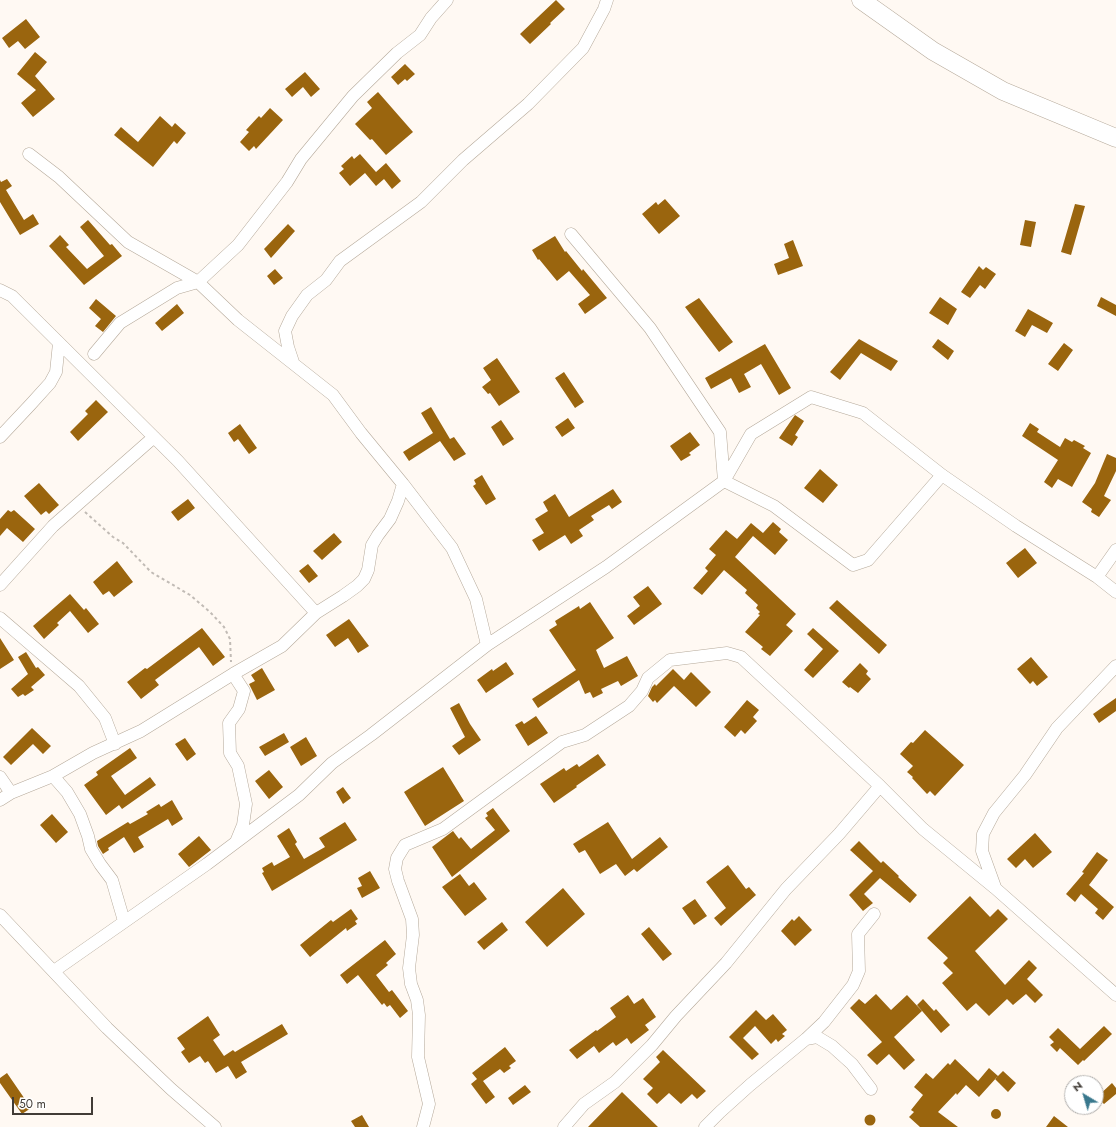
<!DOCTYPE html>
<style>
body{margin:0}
#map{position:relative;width:1116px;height:1127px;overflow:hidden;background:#fff9f3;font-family:Jost,sans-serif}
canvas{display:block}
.north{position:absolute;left:1064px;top:1075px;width:40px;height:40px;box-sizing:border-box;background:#fff;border:1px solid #b3b1af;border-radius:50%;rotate:322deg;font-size:11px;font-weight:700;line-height:16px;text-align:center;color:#413c36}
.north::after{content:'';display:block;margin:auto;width:14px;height:18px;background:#39788d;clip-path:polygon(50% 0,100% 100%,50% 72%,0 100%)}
.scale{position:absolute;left:12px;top:1097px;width:81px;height:18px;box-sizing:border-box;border:2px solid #413c36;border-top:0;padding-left:5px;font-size:12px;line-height:14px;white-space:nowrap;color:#413c36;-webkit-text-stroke:3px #fff;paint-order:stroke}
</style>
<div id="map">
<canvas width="1116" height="1127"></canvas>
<div class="north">N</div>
<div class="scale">50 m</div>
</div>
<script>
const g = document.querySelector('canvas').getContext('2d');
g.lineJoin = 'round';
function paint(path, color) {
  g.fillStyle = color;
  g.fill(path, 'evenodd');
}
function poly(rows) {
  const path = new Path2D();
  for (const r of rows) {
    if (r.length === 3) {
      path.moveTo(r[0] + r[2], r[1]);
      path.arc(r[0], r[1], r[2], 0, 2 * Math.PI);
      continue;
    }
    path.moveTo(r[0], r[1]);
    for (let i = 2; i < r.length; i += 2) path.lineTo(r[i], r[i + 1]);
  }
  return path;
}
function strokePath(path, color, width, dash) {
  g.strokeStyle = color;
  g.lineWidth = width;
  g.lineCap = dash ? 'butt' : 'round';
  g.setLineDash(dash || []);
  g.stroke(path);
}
paint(poly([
 [556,0,565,9,550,23,551,24,530,44,520,34],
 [26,19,40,37,25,49,18,41,9,48,2,38],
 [35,52,47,62,35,76,55,99,33,117,21,103,36,90,17,74],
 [405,64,415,74,407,81,405,79,398,85,391,77],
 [305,72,320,89,311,97,303,87,292,97,285,89],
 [378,92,413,132,386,155,372,139,370,140,355,124,372,108,367,102],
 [270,108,283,120,256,149,254,146,249,151,240,142,249,132,246,130,259,116,261,118],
 [160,116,172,127,175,123,186,133,177,144,174,141,153,167,114,135,121,127,138,142],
 [360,154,376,172,386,163,401,181,392,189,384,179,376,186,365,173,350,186,339,173,344,169,341,166,352,156,354,159],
 [7,179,12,186,6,190,24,220,33,214,39,224,20,235,0,202,0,180,1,182],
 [665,199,680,216,659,234,642,214,656,202,658,205],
 [1075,204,1085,206,1071,255,1061,252],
 [88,220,110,245,112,244,122,256,84,285,49,246,60,235,69,245,66,247,87,269,104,256,80,227],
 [1025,220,1036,222,1031,247,1020,245],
 [288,224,295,231,271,258,264,249],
 [555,236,565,252,566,251,582,271,583,269,607,298,585,314,578,304,590,295,569,271,557,281,539,259,538,260,532,250],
 [793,240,803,266,778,275,774,264,789,258,784,244],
 [979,266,983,270,986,267,996,274,985,289,980,285,970,298,961,292],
 [275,269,283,278,274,285,267,276],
 [940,297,957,309,948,325,929,313],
 [1101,297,1116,305,1116,316,1097,306],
 [699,298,733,342,719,352,685,307],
 [96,299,116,316,103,332,95,326,101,319,89,308],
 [177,304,184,313,162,331,155,323],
 [1028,309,1053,323,1047,333,1032,325,1025,337,1015,331],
 [859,339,898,361,891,371,861,353,840,380,830,372],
 [938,339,954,351,948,360,932,347],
 [1064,343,1073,350,1058,371,1048,364],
 [765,344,791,388,779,395,761,364,744,374,751,387,739,393,731,378,711,389,705,378],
 [497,358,520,392,499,406,490,393,488,394,482,387,491,380,483,368],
 [564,372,584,402,575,408,555,378],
 [96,400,108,412,78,441,70,432,88,414,85,411],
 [431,407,450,439,454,437,466,454,454,461,440,441,409,461,403,452,433,433,421,413],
 [795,415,804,421,795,435,798,437,792,446,779,438],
 [568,418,575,428,562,437,555,427],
 [501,420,514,439,503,446,491,427],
 [1030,423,1039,429,1037,432,1060,447,1065,438,1072,442,1074,440,1085,446,1083,448,1091,453,1072,487,1058,479,1052,488,1044,482,1058,460,1022,436],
 [240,424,257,448,249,454,238,439,234,442,228,433],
 [690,432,700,445,689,453,691,455,681,461,670,446],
 [1107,454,1116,458,1116,471,1104,496,1111,500,1099,517,1091,512,1092,509,1082,502,1095,483],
 [820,469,838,485,823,503,804,488],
 [482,475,496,499,486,505,473,486,476,484,474,480],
 [39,483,59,505,49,514,46,511,41,515,24,496],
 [613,489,622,502,612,509,609,505,591,516,594,520,579,530,583,536,571,544,565,535,539,551,532,540,544,533,535,519,548,511,543,502,555,494,569,517],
 [188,499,195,508,178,521,171,512],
 [8,510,11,512,14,510,35,529,23,542,7,528,0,536,0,519],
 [773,522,781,529,779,532,788,540,775,555,753,536,735,557,796,614,786,625,793,631,770,656,761,649,763,647,745,632,760,615,758,614,760,612,756,608,758,605,745,593,747,590,724,570,702,595,693,588,708,571,705,568,716,555,709,549,726,530,737,539,751,523,763,533],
 [334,533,342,542,322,560,313,551],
 [1025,548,1037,563,1018,578,1006,563],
 [117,561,133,582,114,597,109,591,103,595,93,582],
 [308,564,318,576,309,583,299,571],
 [648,586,662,604,634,625,627,616,640,606,633,597],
 [70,594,84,610,86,608,99,624,88,633,70,611,57,623,59,625,44,639,33,626],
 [837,600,887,645,879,654,829,608],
 [590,602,614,638,596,650,604,668,627,656,638,676,621,686,618,681,601,689,603,693,593,698,590,692,585,694,579,680,538,708,532,699,576,670,549,630,557,625,555,621,579,606,580,609],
 [349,619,369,646,358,653,348,638,335,647,326,635],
 [202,628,225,657,213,666,199,647,155,680,159,685,141,699,127,682,145,668,147,669],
 [813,628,839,651,813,678,804,670,823,649,807,634],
 [0,638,14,660,0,669],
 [26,652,36,668,38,667,45,675,31,687,34,690,25,696,23,694,18,697,11,689,28,674,18,657],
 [1031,657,1048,677,1037,686,1033,681,1030,684,1017,669],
 [506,662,514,674,486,693,477,680,492,669,493,671],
 [860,663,868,671,866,674,871,679,858,693,850,687,849,688,842,682],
 [262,668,275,690,257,700,249,684,255,681,251,675],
 [673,669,684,680,691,672,711,692,696,707,674,686,657,703,655,700,653,702,648,696,652,687,655,684,656,686],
 [1116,698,1116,711,1099,723,1093,714],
 [747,700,759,710,753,717,757,721,745,734,741,730,735,737,724,727],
 [459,703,470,724,481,740,459,755,452,746,465,737,450,708],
 [536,716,548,733,528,746,515,725,522,721,524,724],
 [32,728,51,746,43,754,33,744,11,765,3,757],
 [925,730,964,765,935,796,930,791,927,794,912,778,913,777,907,772,913,766,900,754,911,742,913,743],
 [284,733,289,742,265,756,259,747],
 [306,737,317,756,301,766,290,747],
 [185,738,196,754,187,761,175,744],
 [130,748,137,758,111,776,125,795,150,777,156,785,122,809,119,805,106,815,84,785,98,775,96,772],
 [598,754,606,765,576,786,577,787,554,803,540,784,564,768,566,771,577,764,579,767],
 [443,767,464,801,425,826,404,792],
 [269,770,283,787,269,799,255,781],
 [343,787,351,798,343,804,336,792],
 [172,800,183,819,172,826,168,819,138,837,144,847,134,853,124,837,108,848,109,850,103,854,98,846,97,841,128,822,130,824,148,814,146,812,159,804,161,807],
 [493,808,510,831,452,877,432,847,453,831,459,839,461,837,471,849,495,830,485,818,488,816,486,813],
 [52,814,68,832,56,843,40,825],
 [345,822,357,840,272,891,262,873,264,872,262,868,272,862,274,866,290,857,277,836,289,828,297,842,295,844,304,859,325,847,319,838],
 [608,822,632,859,660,837,668,847,637,872,634,869,625,876,616,864,600,874,585,850,579,853,573,844],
 [1035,833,1052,852,1033,868,1025,859,1016,868,1007,859],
 [199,836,211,850,189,867,178,854],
 [859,841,881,863,883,861,899,876,898,877,917,895,910,903,880,878,864,894,873,903,863,911,849,895,873,871,850,850],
 [1097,852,1108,860,1089,885,1114,907,1103,920,1095,913,1098,909,1081,894,1075,902,1066,894,1084,873,1082,872],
 [728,865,746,889,749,887,756,895,721,926,714,918,726,908,706,882],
 [370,871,380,888,362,898,357,888,362,886,358,878],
 [460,874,469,886,474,882,487,899,465,916,442,887],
 [563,888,585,914,547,947,525,922],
 [970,896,990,917,998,909,1008,919,975,951,1005,985,1029,960,1037,968,1027,979,1043,995,1035,1003,1026,994,1013,1005,1007,999,989,1016,976,1003,967,1011,942,983,953,973,943,963,948,958,927,938],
 [695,899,707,916,694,925,682,908],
 [351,909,358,919,355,921,357,924,347,931,346,928,310,957,300,945,331,920,333,922],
 [799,916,812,930,795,946,781,931,792,919,794,921],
 [502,922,508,930,484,950,477,942],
 [649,927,672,954,663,961,641,934],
 [385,940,396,954,386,963,388,965,376,975,389,992,392,990,408,1011,400,1018,390,1005,387,1007,384,1003,382,1005,358,975,347,984,340,975],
 [876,994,891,1010,907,995,922,1011,894,1037,915,1060,904,1070,889,1054,877,1065,867,1055,882,1042,850,1008,859,999,865,1004],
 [628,995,634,1004,643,998,656,1017,645,1025,649,1030,631,1044,627,1038,616,1046,613,1042,599,1053,594,1046,577,1059,569,1050,596,1030,597,1031,616,1017,610,1008],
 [923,999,934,1011,936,1009,950,1025,941,1033,917,1005],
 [756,1010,766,1020,773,1014,787,1030,782,1034,785,1036,778,1042,776,1039,771,1044,755,1026,743,1038,759,1054,752,1060,729,1037],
 [208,1016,220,1035,213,1040,224,1056,233,1050,235,1052,282,1024,288,1034,241,1062,247,1072,236,1079,228,1066,216,1073,208,1061,205,1063,200,1056,189,1063,181,1052,185,1049,177,1038],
 [1104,1026,1112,1034,1084,1061,1083,1060,1078,1065,1060,1048,1057,1052,1050,1045,1054,1042,1049,1037,1058,1028,1080,1049],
 [505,1047,516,1061,509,1066,511,1068,504,1073,500,1069,483,1081,495,1097,486,1104,471,1084,477,1079,472,1073],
 [663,1050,706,1091,697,1099,692,1094,681,1104,669,1093,657,1104,647,1094,653,1088,643,1079,660,1062,656,1057],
 [955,1059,978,1081,989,1068,998,1076,979,1097,966,1085,957,1095,956,1093,938,1112,958,1127,920,1127,909,1117,914,1112,911,1110,923,1095,914,1087,926,1073,933,1079,948,1063,950,1065],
 [1003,1071,1016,1083,1008,1092,995,1079],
 [7,1073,31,1108,22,1114,0,1083,0,1078],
 [1112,1083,1116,1088,1116,1094,1104,1104,1097,1097],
 [525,1085,531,1092,513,1105,508,1098],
 [622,1092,658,1127,588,1127],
 [996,1114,5],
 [870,1120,5.5],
 [362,1115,369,1127,355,1127,351,1121],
 [1054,1116,1068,1127,1046,1127]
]), '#9a650e');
const street = poly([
 [29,154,59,177,128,242,198,282,238,320,333,395,361,433,403,484,452,548,476,599,487,645],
 [571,234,650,328,720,432,724,481,774,506,853,565,868,560,942,475],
 [0,290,12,296,178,461,316,613],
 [94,354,120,323,177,288,198,282,238,245,287,182,301,159,353,96,397,53,420,35,431,18,447,0],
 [293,362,288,347,285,331,292,316,307,295,326,280,340,261,421,202,463,160,528,104,583,48,604,9,607,0],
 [0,437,31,404,50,383,56,372,59,343],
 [1097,577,1116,550],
 [0,585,53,526,154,437],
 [0,618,79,686,105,718,115,744],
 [233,674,244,691,239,709,229,723,230,753,238,766,246,804,243,825,236,842],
 [53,776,67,792,80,814,88,836,91,849,100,864,112,880,124,921],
 [0,777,11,793],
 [0,800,11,793,53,776,93,753,141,731,233,674,282,646,316,613,343,596,357,586,364,579,368,570,372,545,378,535,390,519,398,501,403,484],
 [995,887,982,851,983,834,994,813,1025,775,1057,728,1116,666],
 [0,915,107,1028,171,1089,215,1127],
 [54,971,207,864,299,795,332,763,371,735,487,645,606,567,724,481,751,434,811,397,863,413,942,475,1016,526,1097,577,1116,592],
 [806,1039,824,1022,853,985,859,971,858,934,874,914],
 [423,1127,429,1104,418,1057,419,1015,417,1000,411,984,409,968,413,935,412,919,398,881,395,869,397,858,405,845,443,829,562,742,585,735,629,706,642,691,648,678,670,660,727,653,741,657,880,786,923,829,995,888,1116,995],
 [564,1127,584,1104,615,1082,652,1045,676,1016,726,963,786,889,839,834,880,786],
 [705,1127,720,1112,750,1085,806,1039,817,1037,832,1046,852,1064,871,1089]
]);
const secondary = poly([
 [861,0,933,51,1003,91,1116,138]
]);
strokePath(street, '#b5a99a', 13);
strokePath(secondary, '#b5a99a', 19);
strokePath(poly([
 [85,512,113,537,123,543,151,572,190,595,210,612,224,627,230,639,231,662]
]), '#c1bbb5', 2, [3, 3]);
strokePath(street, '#fff', 12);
strokePath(secondary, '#fff', 18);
</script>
